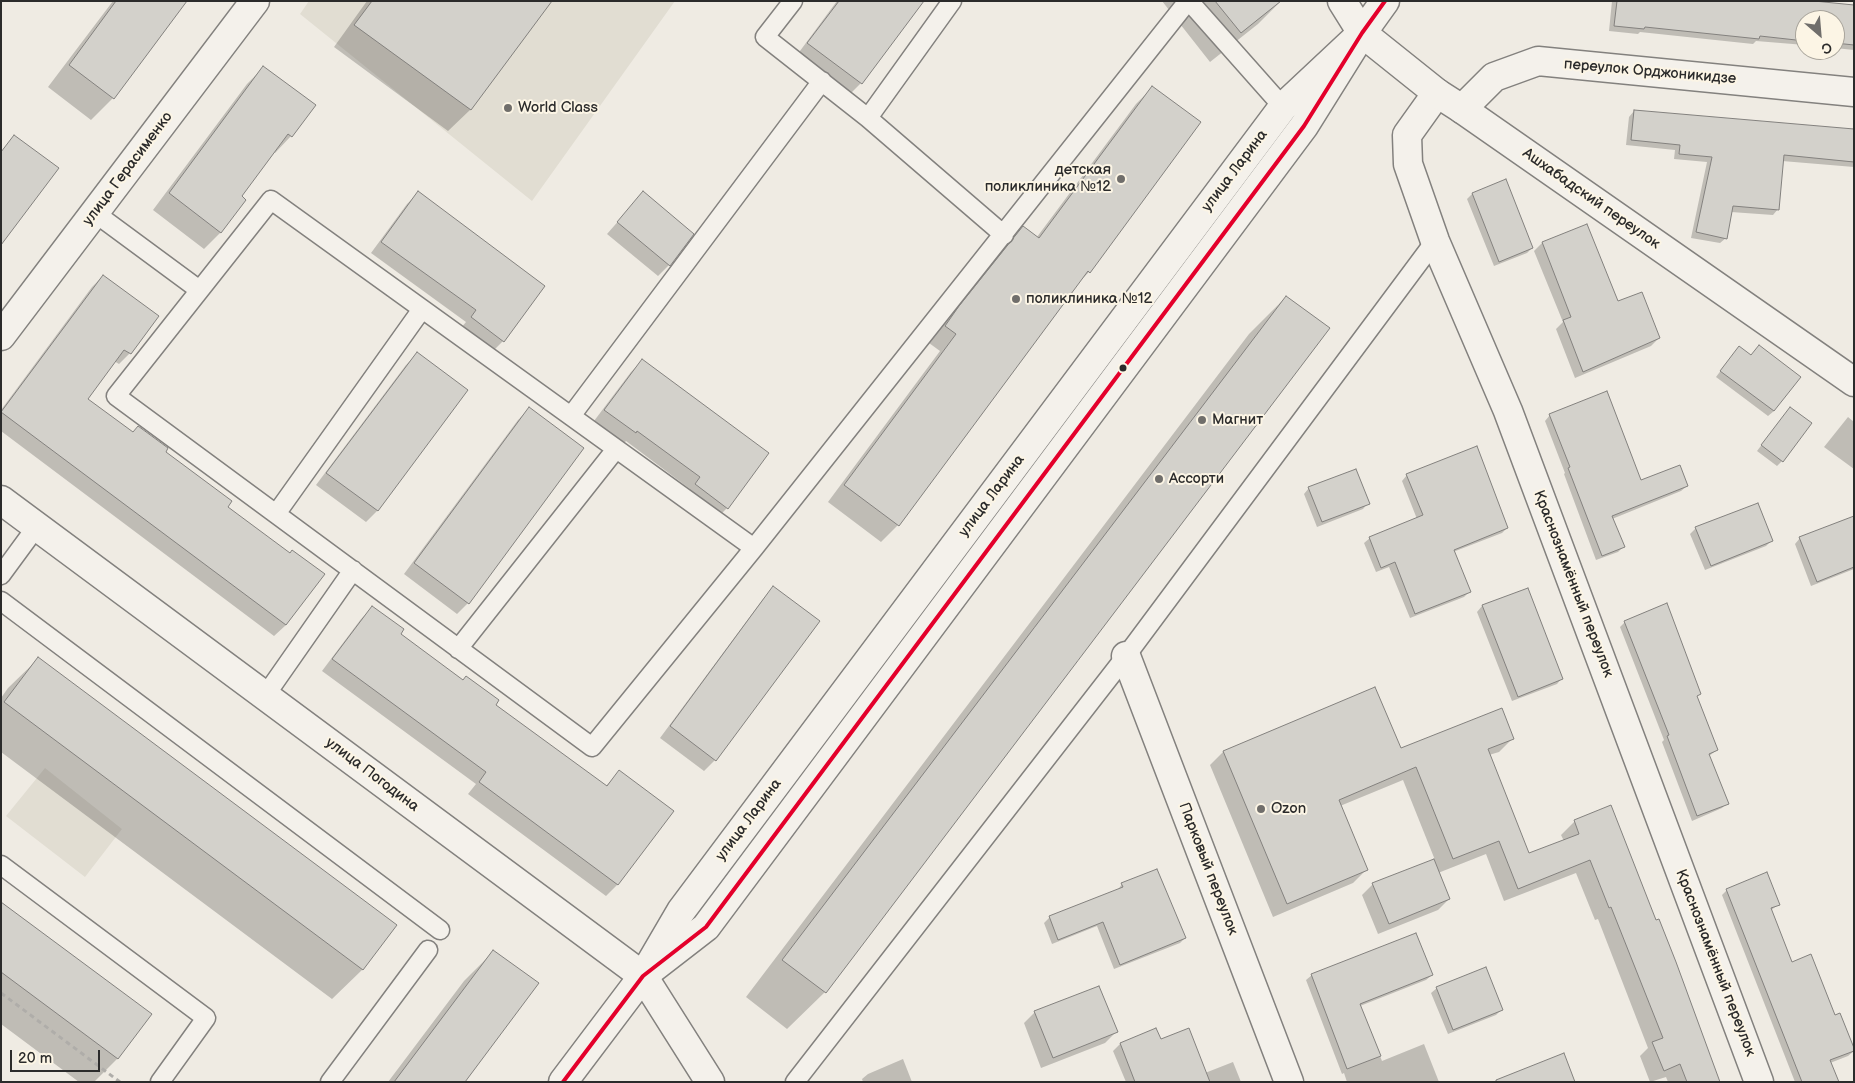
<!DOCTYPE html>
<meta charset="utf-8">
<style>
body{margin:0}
#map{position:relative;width:1855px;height:1083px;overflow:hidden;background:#efebe3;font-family:"Balsamiq Sans",sans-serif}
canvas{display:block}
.frame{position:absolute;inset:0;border:2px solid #2b2b2b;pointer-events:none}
.north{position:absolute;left:1795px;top:10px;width:50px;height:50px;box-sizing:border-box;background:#fcf5e5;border:1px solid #a8a49b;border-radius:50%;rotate:153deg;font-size:14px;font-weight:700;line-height:20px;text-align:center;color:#2b2b2b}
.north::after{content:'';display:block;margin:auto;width:18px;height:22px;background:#706e6b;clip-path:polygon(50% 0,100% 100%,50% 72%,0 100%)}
.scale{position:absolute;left:10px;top:1050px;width:90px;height:22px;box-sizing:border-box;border:2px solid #2b2b2b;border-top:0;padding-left:6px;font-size:15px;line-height:18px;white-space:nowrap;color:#2b2b2b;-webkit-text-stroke:4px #fcf5e5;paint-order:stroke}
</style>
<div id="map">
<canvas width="1855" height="1083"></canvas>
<div class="frame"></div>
<div class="north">С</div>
<div class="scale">20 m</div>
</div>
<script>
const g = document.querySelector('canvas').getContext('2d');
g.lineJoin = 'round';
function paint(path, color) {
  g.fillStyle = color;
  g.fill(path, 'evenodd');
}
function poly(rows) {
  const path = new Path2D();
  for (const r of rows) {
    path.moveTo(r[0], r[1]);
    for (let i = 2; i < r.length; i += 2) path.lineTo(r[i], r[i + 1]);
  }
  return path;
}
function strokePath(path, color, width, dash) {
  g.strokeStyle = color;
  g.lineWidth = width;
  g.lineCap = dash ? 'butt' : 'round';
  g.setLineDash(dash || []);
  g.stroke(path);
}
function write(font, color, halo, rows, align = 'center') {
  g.font = font + ' "Balsamiq Sans",sans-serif';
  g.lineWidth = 4;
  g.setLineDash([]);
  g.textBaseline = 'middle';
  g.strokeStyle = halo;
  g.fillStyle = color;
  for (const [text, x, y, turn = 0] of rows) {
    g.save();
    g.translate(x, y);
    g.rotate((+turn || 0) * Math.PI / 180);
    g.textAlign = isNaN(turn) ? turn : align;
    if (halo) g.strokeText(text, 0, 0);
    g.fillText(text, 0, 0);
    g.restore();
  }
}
paint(poly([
 [309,1,675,1,532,201,300,14],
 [45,768,122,829,85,877,6,816]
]), '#e1ddd2');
paint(poly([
 [113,1,185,1,113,98,91,120,48,87],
 [367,1,550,1,470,110,448,131,334,47],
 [837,1,922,1,861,83,850,94,797,55],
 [1162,1,1281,1,1258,24,1210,62],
 [1612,1,1815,1,1854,6,1854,50,1835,48,1835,20,1805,20,1805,45,1756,41,1753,44,1640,32,1638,34,1609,31],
 [263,68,291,136,275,153,274,152,240,197,221,232,204,249,153,210,247,84],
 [1152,88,1089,272,1077,284,898,525,881,542,828,502,940,351,929,343,943,325,1007,244,1023,227,1037,237,1136,104],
 [1634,111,1854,130,1854,167,1782,161,1778,209,1773,215,1731,212,1726,238,1720,243,1691,238,1707,162,1674,159,1675,150,1626,145,1629,117],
 [1506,181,1532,248,1527,253,1494,266,1467,199,1472,194],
 [418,193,503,341,492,352,460,329,466,322,371,253,407,204],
 [643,193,693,234,669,265,658,276,607,234],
 [1587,226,1617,303,1659,338,1651,346,1575,378,1556,329,1563,322,1534,251,1542,243],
 [103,276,130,353,119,364,114,361,86,399,132,433,164,452,226,507,290,554,323,574,286,625,274,636,1,431,1,410,92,287],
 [1286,297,825,992,787,1029,746,997,1249,334],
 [1734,353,1750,356,1774,411,1768,416,1716,377],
 [417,354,466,390,377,511,366,522,316,485,406,365],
 [642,361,727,508,716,519,685,496,690,489,626,441,624,443,594,421,631,372],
 [529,409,468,603,457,614,404,574,518,420],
 [1785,414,1782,461,1777,466,1757,451],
 [1550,415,1640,482,1687,486,1681,491,1612,519,1623,547,1618,552,1596,560,1564,474,1565,473,1545,421],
 [1848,417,1854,422,1854,469,1824,447],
 [1407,475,1507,528,1502,533,1453,552,1469,592,1464,597,1410,618,1389,567,1376,572,1364,543,1370,538,1417,519,1402,481],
 [1309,488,1368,503,1363,509,1317,527,1304,494],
 [1854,517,1854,569,1811,586,1795,544,1800,538],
 [1696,528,1771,541,1766,546,1705,570,1690,534],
 [774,588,715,760,704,771,660,738,763,599],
 [1527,589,1562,678,1557,684,1512,701,1477,612,1482,606],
 [372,608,399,634,605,787,619,772,672,811,617,885,606,896,468,794,476,784,322,671,361,619],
 [1625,622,1700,694,1696,697,1717,750,1709,756,1727,803,1722,808,1692,821,1662,742,1664,740,1620,627],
 [38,659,395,925,362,970,332,999,1,752,1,698,8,688],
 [1513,738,1499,752,1489,755,1529,855,1564,841,1561,835,1575,821,1719,1082,1668,1082,1666,1077,1650,1082,1640,1056,1648,1048,1598,919,1595,920,1576,873,1504,901,1486,854,1438,873,1449,899,1438,910,1378,934,1362,895,1373,884,1435,860,1403,780,1340,806,1366,870,1353,883,1273,917,1210,765,1223,752,1400,750],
 [1122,884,1185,938,1180,943,1114,969,1097,926,1052,944,1044,923,1049,918,1117,891],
 [1727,890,1779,904,1770,911,1791,963,1835,1017,1854,1051,1848,1056,1830,1063,1838,1082,1795,1082,1722,895],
 [1,903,150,1014,117,1059,94,1082,79,1082,1,1024],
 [494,951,463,1082,388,1082,464,981],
 [1312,975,1432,975,1426,980,1360,1006,1382,1061,1424,1044,1439,1082,1347,1082,1344,1073,1342,1074,1306,980],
 [1437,988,1501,1010,1496,1015,1448,1034,1431,993],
 [1035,1012,1116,1032,1105,1043,1041,1068,1024,1023],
 [1156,1030,1160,1041,1205,1073,1233,1062,1241,1082,1126,1082,1113,1051,1120,1044],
 [903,1059,912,1082,863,1082,862,1079,868,1074]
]), '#0003');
const building = poly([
 [116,1,187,1,114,99,69,65,116,1],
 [372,1,552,1,471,110,354,25,372,1],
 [839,1,924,1,862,84,807,43,839,1],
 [1215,1,1281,1,1241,33,1215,1],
 [1617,1,1814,1,1854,5,1854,45,1835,43,1835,20,1805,20,1805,41,1760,36,1759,39,1645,27,1644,29,1614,26,1617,1],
 [263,66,316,105,292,137,288,134,242,196,246,200,221,233,169,193,263,66],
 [1152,86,1201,122,1090,273,1088,271,899,526,844,485,956,334,945,326,959,306,1023,226,1039,238,1152,86],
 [1634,110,1854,129,1854,162,1784,155,1779,210,1733,206,1727,239,1696,232,1712,157,1679,154,1680,145,1631,140,1634,110],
 [14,135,59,168,1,245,1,152,14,135],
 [1506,179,1533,248,1499,262,1472,193,1506,179],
 [418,191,545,286,504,342,471,317,476,310,381,242,418,191],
 [643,191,694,234,670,266,617,222,643,191],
 [1587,224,1618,301,1642,292,1660,338,1583,372,1563,320,1571,317,1542,242,1587,224],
 [103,275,159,316,131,354,124,350,88,399,133,432,138,426,168,448,166,452,232,501,228,507,290,553,292,550,325,574,286,625,1,412,103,275],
 [1286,296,1330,328,826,993,782,960,1286,296],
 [1759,345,1801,377,1774,411,1720,371,1739,346,1751,355,1759,345],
 [417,352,468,390,378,511,326,473,417,352],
 [642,359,769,453,728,509,695,484,700,477,637,431,636,433,604,410,642,359],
 [1607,391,1641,480,1680,465,1688,486,1612,516,1625,547,1602,556,1568,468,1570,467,1549,414,1607,391],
 [529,407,584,448,469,604,414,563,529,407],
 [1790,407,1812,423,1783,462,1761,445,1790,407],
 [1477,446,1508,528,1454,550,1471,592,1415,614,1395,562,1381,568,1369,537,1423,515,1406,474,1477,446],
 [1356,469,1370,504,1322,522,1308,487,1356,469],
 [1758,503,1773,541,1711,566,1695,527,1758,503],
 [1854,516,1854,567,1817,582,1799,537,1854,516],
 [773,586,820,621,716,761,670,726,773,586],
 [1528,588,1563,679,1518,697,1482,605,1528,588],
 [1667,603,1701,694,1697,696,1718,750,1709,754,1729,804,1697,816,1667,736,1669,735,1624,621,1667,603],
 [372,606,404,629,401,634,463,680,466,676,499,700,496,705,607,786,619,770,674,811,618,885,479,782,486,772,332,659,372,606],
 [38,657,397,925,363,970,4,702,38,657],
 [1375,687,1401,748,1502,708,1514,739,1488,749,1529,853,1579,834,1574,820,1611,805,1656,920,1659,919,1676,962,1720,1082,1687,1082,1680,1064,1664,1071,1652,1042,1663,1038,1611,907,1609,908,1590,860,1518,889,1499,841,1453,859,1416,767,1339,800,1368,870,1287,904,1223,751,1375,687],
 [1434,859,1450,899,1389,924,1372,883,1434,859],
 [1157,869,1186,938,1120,965,1103,922,1058,940,1049,916,1123,887,1121,883,1157,869],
 [1767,872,1780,905,1771,908,1792,962,1811,954,1835,1015,1840,1013,1854,1048,1854,1051,1830,1060,1839,1082,1802,1082,1726,889,1767,872],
 [1,902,152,1014,118,1059,1,972,1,902],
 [1416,933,1433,975,1360,1004,1381,1056,1347,1069,1311,974,1416,933],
 [493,950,539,983,465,1082,394,1082,493,950],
 [1486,967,1503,1010,1453,1030,1436,987,1486,967],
 [1099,986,1118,1032,1053,1058,1034,1011,1099,986],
 [1156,1028,1161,1039,1189,1028,1210,1082,1135,1082,1120,1043,1156,1028],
 [1564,1053,1575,1082,1496,1082,1496,1080,1564,1053]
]);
paint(building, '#d3d1cb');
strokePath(building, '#83817e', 1);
const service = poly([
 [793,1,765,37,868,118,1004,235],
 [1189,1,1283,107],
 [868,118,952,1],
 [95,213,198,289],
 [571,416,822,81],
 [276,514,422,309],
 [754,548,271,200,116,396,592,747,754,548,1188,1],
 [1,575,37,526],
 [1,601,440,930],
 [458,649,616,449],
 [265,696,353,570],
 [1,865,206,1018,160,1082],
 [330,1082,428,950],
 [795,1082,1126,656,1435,241]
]);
const minor = poly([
 [1437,93,1407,135,1408,164,1435,241,1508,411,1759,1082],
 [1462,109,1494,77,1538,61,1854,92],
 [1,336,255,1],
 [1126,656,1289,1082],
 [644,975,706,927,1304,126,1354,46]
]);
const tertiary = poly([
 [1362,33,1437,93,1462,109,1854,382],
 [1,500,643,976,710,1082]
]);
const secondary = poly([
 [1342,1,1362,33],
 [563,1082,643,976,681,911,1283,107,1362,33,1385,1]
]);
strokePath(service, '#83817e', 21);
strokePath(minor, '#83817e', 31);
strokePath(tertiary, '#83817e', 31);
strokePath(secondary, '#83817e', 31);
strokePath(poly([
 [1,993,120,1082]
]), '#afada9', 3, [5, 4]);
strokePath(service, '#f4f1eb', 18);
strokePath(minor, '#f4f1eb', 28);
strokePath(tertiary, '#f4f1eb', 28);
strokePath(secondary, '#f4f1eb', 28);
strokePath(poly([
 [563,1082,643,976,706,927,1304,126,1362,33,1385,1]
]), '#e4002b', 4);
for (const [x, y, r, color] of [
 [508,108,5,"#706e6b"],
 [1121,179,5,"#706e6b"],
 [1016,299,5,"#706e6b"],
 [1123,368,4.5,"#2b2b2b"],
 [1202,420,5,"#706e6b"],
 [1159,479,5,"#706e6b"],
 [1261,809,5,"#706e6b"]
]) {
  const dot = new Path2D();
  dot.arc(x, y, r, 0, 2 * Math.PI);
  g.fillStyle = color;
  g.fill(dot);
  strokePath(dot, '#fcf5e5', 2);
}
write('15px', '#2b2b2b', '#fcf5e5', [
 ["переулок Орджоникидзе",1650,72,5],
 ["улица Герасименко",128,169,-53],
 ["улица Ларина",1235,171,-53],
 ["Ашхабадский переулок",1591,199,35],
 ["улица Ларина",992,496,-53],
 ["Краснознамённый переулок",1573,584,69],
 ["улица Погодина",372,775,37],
 ["улица Ларина",749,820,-53],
 ["Парковый переулок",1208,869,69],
 ["Краснознамённый переулок",1715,963,69]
]);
write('15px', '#2b2b2b', '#fcf5e5', [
 ["World Class",518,108],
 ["детская",1111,170,"right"],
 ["поликлиника №12",1111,187,"right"],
 ["поликлиника №12",1026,299],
 ["Магнит",1212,420],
 ["Ассорти",1169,479],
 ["Ozon",1271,809]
], 'left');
</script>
